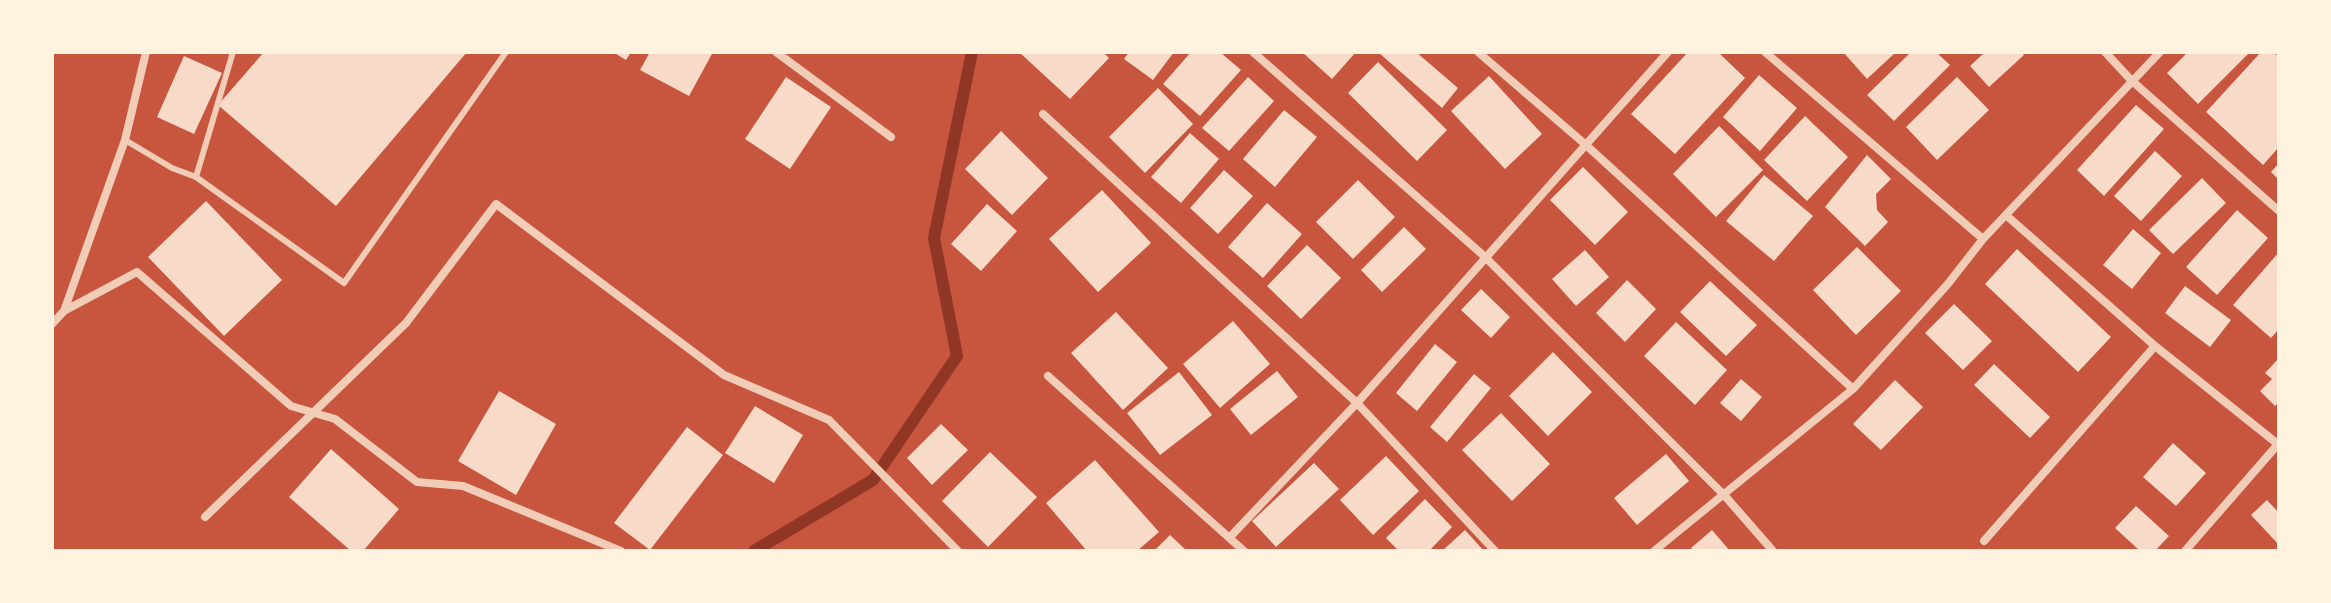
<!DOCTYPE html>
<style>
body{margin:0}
#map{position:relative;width:2331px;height:603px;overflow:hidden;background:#c8553d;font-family:"Public Sans",sans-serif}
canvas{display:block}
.frame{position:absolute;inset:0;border:54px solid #fff3e0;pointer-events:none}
</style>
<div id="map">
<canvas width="2331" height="603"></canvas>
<div class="frame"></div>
</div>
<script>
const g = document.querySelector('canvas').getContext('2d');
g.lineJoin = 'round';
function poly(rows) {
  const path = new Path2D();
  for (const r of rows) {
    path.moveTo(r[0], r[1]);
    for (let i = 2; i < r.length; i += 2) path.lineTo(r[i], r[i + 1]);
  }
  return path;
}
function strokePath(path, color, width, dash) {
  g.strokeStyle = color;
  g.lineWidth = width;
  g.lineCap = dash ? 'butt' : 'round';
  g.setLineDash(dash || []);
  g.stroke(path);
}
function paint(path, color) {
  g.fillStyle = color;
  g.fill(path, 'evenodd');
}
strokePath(poly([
 [754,551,873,480,957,356,934,238,972,52]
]), '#8f3625', 12);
paint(poly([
 [264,52,467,52,336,206,218,105],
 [613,52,631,52,626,60],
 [650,52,713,52,689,96,640,70],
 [1019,52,1103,52,1109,58,1070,99],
 [1129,52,1174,52,1153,80,1124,59],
 [1191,52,1220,52,1241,70,1200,116,1163,84],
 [1302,52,1356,52,1332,79],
 [1378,52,1416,52,1458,88,1442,108],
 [1688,52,1718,52,1745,78,1675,154,1631,114],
 [1843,52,1896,52,1867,79],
 [1911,52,1936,52,1950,65,1894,121,1867,95],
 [1985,52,2021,52,2024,55,1989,87,1970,66],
 [2188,52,2250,52,2198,104,2167,73],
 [2261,52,2279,55,2279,147,2263,165,2206,112],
 [184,56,222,73,194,134,157,117],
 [1378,62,1447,130,1417,161,1348,93],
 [1759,75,1797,108,1760,151,1723,117],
 [1489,76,1542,134,1505,169,1451,111],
 [786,77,831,107,790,169,745,139],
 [1248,77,1274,101,1229,151,1202,128],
 [1957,77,1989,110,1937,160,1906,127],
 [1158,88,1193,124,1145,173,1109,137],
 [2136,105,2164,129,2104,196,2077,170],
 [1284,110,1317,137,1275,187,1243,159],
 [1805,116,1848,157,1807,201,1764,160],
 [1719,126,1763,170,1716,217,1673,174],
 [1001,131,1048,178,1012,215,965,169],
 [1190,133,1219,159,1181,203,1151,177],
 [2155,151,2182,176,2141,221,2114,196],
 [1867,155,1891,179,1876,194,1877,210,1888,222,1865,246,1825,207],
 [2279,163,2279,180,2271,172],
 [1583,167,1628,212,1595,245,1550,200],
 [1224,170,1253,196,1218,234,1190,208],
 [1764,175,1813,216,1774,261,1726,221],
 [2202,178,2226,203,2173,254,2149,230],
 [1358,180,1395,217,1353,259,1316,222],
 [1102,190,1151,243,1098,292,1049,239],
 [206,201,282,280,224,336,148,257],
 [1267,203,1302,234,1263,278,1228,247],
 [987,204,1017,231,981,271,951,244],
 [2237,210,2268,238,2217,295,2186,267],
 [1404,227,1426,249,1382,292,1361,270],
 [2133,229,2161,253,2132,289,2103,265],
 [1307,245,1341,278,1301,319,1267,286],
 [1857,247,1901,291,1856,335,1813,290],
 [2017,249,2111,337,2078,372,1985,284],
 [1585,250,1609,277,1576,306,1552,279],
 [2279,252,2279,329,2271,338,2233,305],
 [1627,280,1656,309,1625,342,1596,313],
 [1710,281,1757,325,1726,356,1680,312],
 [2185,286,2231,320,2210,347,2165,313],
 [1481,289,1510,317,1491,338,1461,310],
 [1954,304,1992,341,1963,370,1925,333],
 [1116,312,1168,368,1123,410,1071,353],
 [1233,321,1270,364,1220,408,1183,364],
 [1676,322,1727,370,1695,405,1644,356],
 [1435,344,1457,362,1417,411,1396,393],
 [1553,352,1592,392,1548,436,1509,396],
 [2279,358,2279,402,2275,406,2260,391,2272,379,2265,373],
 [1994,364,2050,417,2030,438,1974,385],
 [1277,371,1298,397,1251,435,1230,409],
 [1179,372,1212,415,1160,455,1127,413],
 [1474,374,1491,388,1447,442,1430,427],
 [1741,379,1762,397,1741,421,1720,403],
 [1895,380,1923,407,1881,450,1853,424],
 [499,391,556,424,516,495,458,461],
 [755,406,803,435,774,483,725,453],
 [1501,413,1550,464,1512,501,1462,450],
 [941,424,968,450,932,485,907,458],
 [687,427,723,455,650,550,614,523],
 [2173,443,2206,473,2176,506,2143,477],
 [331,449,399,509,363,551,351,551,289,497],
 [990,452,1037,497,988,547,942,501],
 [1666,454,1689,481,1637,525,1614,498],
 [1386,456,1419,491,1373,535,1340,500],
 [1095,460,1159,532,1137,551,1087,551,1046,503],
 [1314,463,1339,489,1276,547,1252,521],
 [1425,499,1452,527,1429,551,1399,551,1386,538],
 [2267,500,2279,513,2279,545,2251,515],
 [2136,506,2169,536,2155,551,2140,551,2115,528],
 [1465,530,1484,551,1442,551],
 [1712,530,1730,551,1694,551,1691,548],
 [1170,535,1187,551,1154,551]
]), '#f7dbc8');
strokePath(poly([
 [125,140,172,168,196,177,344,283,506,52],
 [196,177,233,52]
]), '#f1ccb7', 6);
strokePath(poly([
 [776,52,891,137],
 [1253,52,1484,256,1725,496,1773,551],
 [1478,52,1586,145,1853,389],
 [1765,52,1983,239],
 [2105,52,2131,80,2279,211],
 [1043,114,1357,403,1495,551],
 [2007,216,2155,346,2279,445],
 [64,311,137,272,291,406,335,419,417,482,463,486,621,551],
 [52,324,64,311,125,140,146,52],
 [1048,376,1244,551],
 [205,517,406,323,496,204,724,375,829,420,958,551],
 [1230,537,1357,403,1668,52],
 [1984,541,2155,346],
 [1654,551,1853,389,1947,285,1983,239,2160,52],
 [2185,551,2279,443]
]), '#f1ccb7', 8);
</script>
